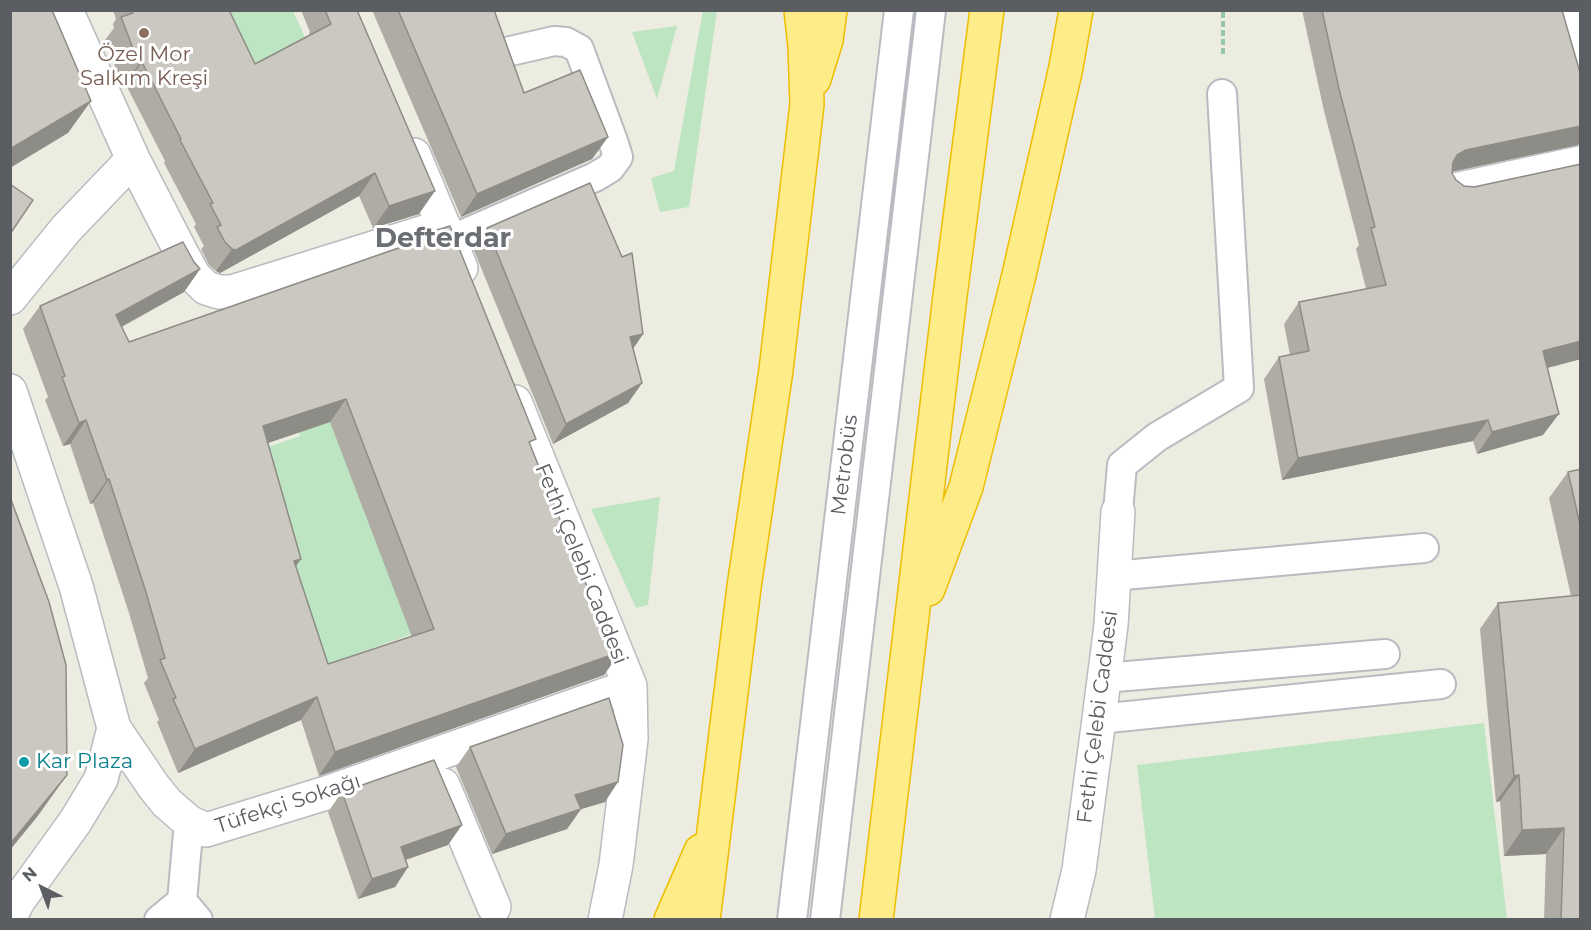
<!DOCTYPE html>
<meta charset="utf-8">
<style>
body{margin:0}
#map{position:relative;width:1591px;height:930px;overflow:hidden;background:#edece1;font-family:Montserrat,sans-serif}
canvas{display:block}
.frame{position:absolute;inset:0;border:12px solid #5a5d62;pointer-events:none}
.north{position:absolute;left:12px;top:858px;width:60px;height:60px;-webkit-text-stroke:4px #fff;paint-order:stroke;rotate:318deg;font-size:16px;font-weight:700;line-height:24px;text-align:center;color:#5a5d62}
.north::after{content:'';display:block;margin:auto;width:21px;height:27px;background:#5a5d62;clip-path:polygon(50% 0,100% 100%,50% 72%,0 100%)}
</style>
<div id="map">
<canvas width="1591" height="930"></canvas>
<div class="frame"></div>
<div class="north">N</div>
</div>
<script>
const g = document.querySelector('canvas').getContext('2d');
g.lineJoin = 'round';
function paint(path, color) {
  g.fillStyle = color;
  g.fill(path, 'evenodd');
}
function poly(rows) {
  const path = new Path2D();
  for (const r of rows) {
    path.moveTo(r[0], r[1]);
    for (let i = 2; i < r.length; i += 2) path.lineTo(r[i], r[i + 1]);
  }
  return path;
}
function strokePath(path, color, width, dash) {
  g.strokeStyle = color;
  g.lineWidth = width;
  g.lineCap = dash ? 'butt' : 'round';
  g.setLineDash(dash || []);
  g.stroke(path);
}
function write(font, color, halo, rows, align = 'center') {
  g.font = font + ' Montserrat,sans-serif';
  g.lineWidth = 6;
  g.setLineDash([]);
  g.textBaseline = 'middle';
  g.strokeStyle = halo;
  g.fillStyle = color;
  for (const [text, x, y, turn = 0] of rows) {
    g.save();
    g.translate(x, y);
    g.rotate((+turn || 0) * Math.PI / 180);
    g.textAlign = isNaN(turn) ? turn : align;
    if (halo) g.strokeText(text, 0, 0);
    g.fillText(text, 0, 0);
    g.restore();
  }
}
paint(poly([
 [703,10,717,11,689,207,660,212,651,178,674,171],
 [218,11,293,11,319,68,245,69],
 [677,26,657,99,632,32],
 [323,404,418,632,287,678,259,450,300,436,291,412],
 [660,497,648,605,636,608,591,509],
 [1484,723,1507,919,1155,919,1137,765]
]), '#bde5c1');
const lane = poly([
 [450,240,595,177,610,168,618,157,613,141,579,49,566,42,554,41,502,53],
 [1118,512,1122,465,1157,437,1239,388,1222,94],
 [1113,576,1424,548],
 [1104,678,1385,654],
 [1099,719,1441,684],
 [189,822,182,901,198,920],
 [159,920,182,901],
 [792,920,899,10],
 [825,920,931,10]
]);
const street = poly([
 [66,10,133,159,183,256,194,276,206,288,219,292,232,292,444,226],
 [1565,10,1580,65],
 [414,155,461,268],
 [1455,190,1580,163],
 [10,298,66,229,133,159],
 [10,391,76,586,114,728,154,787,167,803,189,822,206,830,326,793,630,686],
 [515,402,630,686,631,739,616,865,605,920],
 [443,785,494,907],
 [10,917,18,901,75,822,101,779,114,728],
 [1067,920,1079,870,1099,719,1111,625,1118,512]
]);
const highway = poly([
 [814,79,826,40,830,10],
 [928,589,966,487,1019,275,1066,67,1076,10],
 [671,920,701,851],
 [703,920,744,587,776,370,807,104,805,46,801,10],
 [876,920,950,296,987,10]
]);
strokePath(lane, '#b9bbc0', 32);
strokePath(street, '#b9bbc0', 36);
strokePath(highway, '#eebd00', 36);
strokePath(poly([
 [1223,54,1223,10]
]), '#96c6a9', 4, [6, 3]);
strokePath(lane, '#fff', 28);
strokePath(street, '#fff', 33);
strokePath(highway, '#fdec88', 33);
paint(poly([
 [113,10,229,10,255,64,310,35,309,33,310,32,301,10,357,10,419,214,373,228,359,196,220,273,216,271,209,265,201,249,204,246,194,227,196,224,164,163,165,161,126,85,123,87,105,40,114,28,113,24,116,19],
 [372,10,494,10,524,93,608,137,592,159,461,217],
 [1302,10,1562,10,1581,76,1581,141,1578,145,1452,172,1452,173,1456,180,1464,186,1474,187,1581,164,1581,359,1547,368,1543,435,1477,454,1473,441,1282,480,1264,379,1279,357,1290,355,1284,324,1299,302,1366,289,1356,249,1359,245,1324,111],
 [487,228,643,334,633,349,642,383,628,403,553,444,473,248],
 [404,240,530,446,600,619,620,652,604,675,319,776,301,720,178,773,157,722,159,720,144,683,148,678,129,613,93,503,90,504,70,444,63,446,45,400,48,397,23,329,40,306,194,262,200,269,184,292,122,327,129,342,398,248],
 [330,422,412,637,328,664,295,567,268,443],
 [1581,469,1581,920,1544,920,1546,854,1504,856,1500,801,1496,802,1480,629,1498,603,1571,596,1549,498,1568,472],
 [470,747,605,802,581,809,567,829,492,854,456,767],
 [342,792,448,845,406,860,408,867,395,887,358,899,328,812]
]), '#aeaca5');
paint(poly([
 [142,62,126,85,123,87,139,64],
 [91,101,68,133,10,168,10,149],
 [1581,126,1581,141,1578,145,1450,172,1442,177,1457,155,1466,150],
 [608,137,592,159,461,217,477,194],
 [375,173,359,196,220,273,216,271,232,249],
 [435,191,419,214,373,228,389,206],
 [200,269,184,292,100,338,116,315],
 [643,334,630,353,630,337],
 [1581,341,1581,359,1528,373,1543,351],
 [642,383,628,403,553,444,566,424],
 [346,399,330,422,247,450,263,426],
 [1559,414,1543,435,1477,454,1492,432],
 [86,420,70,444,63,446,79,423],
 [1488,420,1473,441,1282,480,1298,458],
 [109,479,93,503,90,504,107,480],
 [301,559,285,582,294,561],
 [620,652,604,675,319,776,335,752],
 [317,697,301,720,178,773,195,749],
 [67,775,37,817,10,850,10,844],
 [1519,775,1500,801,1496,802,1514,776],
 [618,782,605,802,561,815,575,795],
 [581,809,567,829,492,854,506,834],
 [462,825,448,845,387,866,401,847],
 [1564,828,1546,854,1504,856,1522,830],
 [408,867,395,887,358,899,372,879]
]), '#8d8c86');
const building = poly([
 [10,10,52,10,91,101,10,149,10,10],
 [132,10,229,10,255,64,331,24,325,10,357,10,435,191,389,206,375,173,236,250,232,249,225,242,217,227,221,225,210,204,213,203,180,140,181,139,142,62,139,64,121,17,133,13,132,10],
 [398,10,494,10,524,93,580,70,608,137,477,194,398,10],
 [1322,10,1562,10,1581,76,1581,126,1466,150,1457,155,1453,162,1452,173,1456,180,1464,186,1474,187,1581,164,1581,341,1543,351,1559,414,1492,432,1488,420,1298,458,1279,357,1309,351,1299,302,1386,285,1371,228,1375,227,1339,89,1322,10],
 [590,183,622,257,632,253,643,334,630,337,642,383,566,424,487,228,590,183],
 [10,184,33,200,10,234,10,184],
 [450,226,536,439,529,442,600,619,605,617,620,652,335,752,317,697,195,749,173,699,176,698,160,660,165,658,145,589,109,479,107,480,86,420,79,423,62,377,65,376,40,306,183,242,194,262,200,269,116,315,129,342,407,245,404,240,450,226],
 [346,399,434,629,328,664,294,561,301,559,263,426,346,399],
 [1581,469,1581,529,1568,472,1581,469],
 [10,497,49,602,66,665,67,775,10,844,10,497],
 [1581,595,1581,920,1561,920,1564,828,1522,830,1519,775,1514,776,1498,603,1581,595],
 [609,698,623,745,618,782,575,795,581,809,506,834,470,747,609,698],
 [434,760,462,825,401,847,408,867,372,879,342,792,434,760]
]);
paint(building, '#cac8c0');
strokePath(building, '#8d8c86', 1.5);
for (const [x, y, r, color] of [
 [144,33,6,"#8d6e63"],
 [24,762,6,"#0f9aa8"]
]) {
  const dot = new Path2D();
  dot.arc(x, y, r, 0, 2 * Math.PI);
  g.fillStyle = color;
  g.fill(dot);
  strokePath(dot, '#fff', 2);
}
write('21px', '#785e54', '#fff', [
 ["Özel Mor",144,55],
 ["Salkım Kreşi",144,79]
]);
write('21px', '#5a5d62', '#fff', [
 ["Metrobüs",845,465,-83],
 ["Fethi Çelebi Caddesi",581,564,68],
 ["Fethi Çelebi Caddesi",1098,717,-83],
 ["Tüfekçi Sokağı",288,804,-18]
]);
write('21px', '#0d838f', '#fff', [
 ["Kar Plaza",36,762]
], 'left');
write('bold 27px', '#6b6f74', '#fff', [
 ["Defterdar",443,239]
]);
</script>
